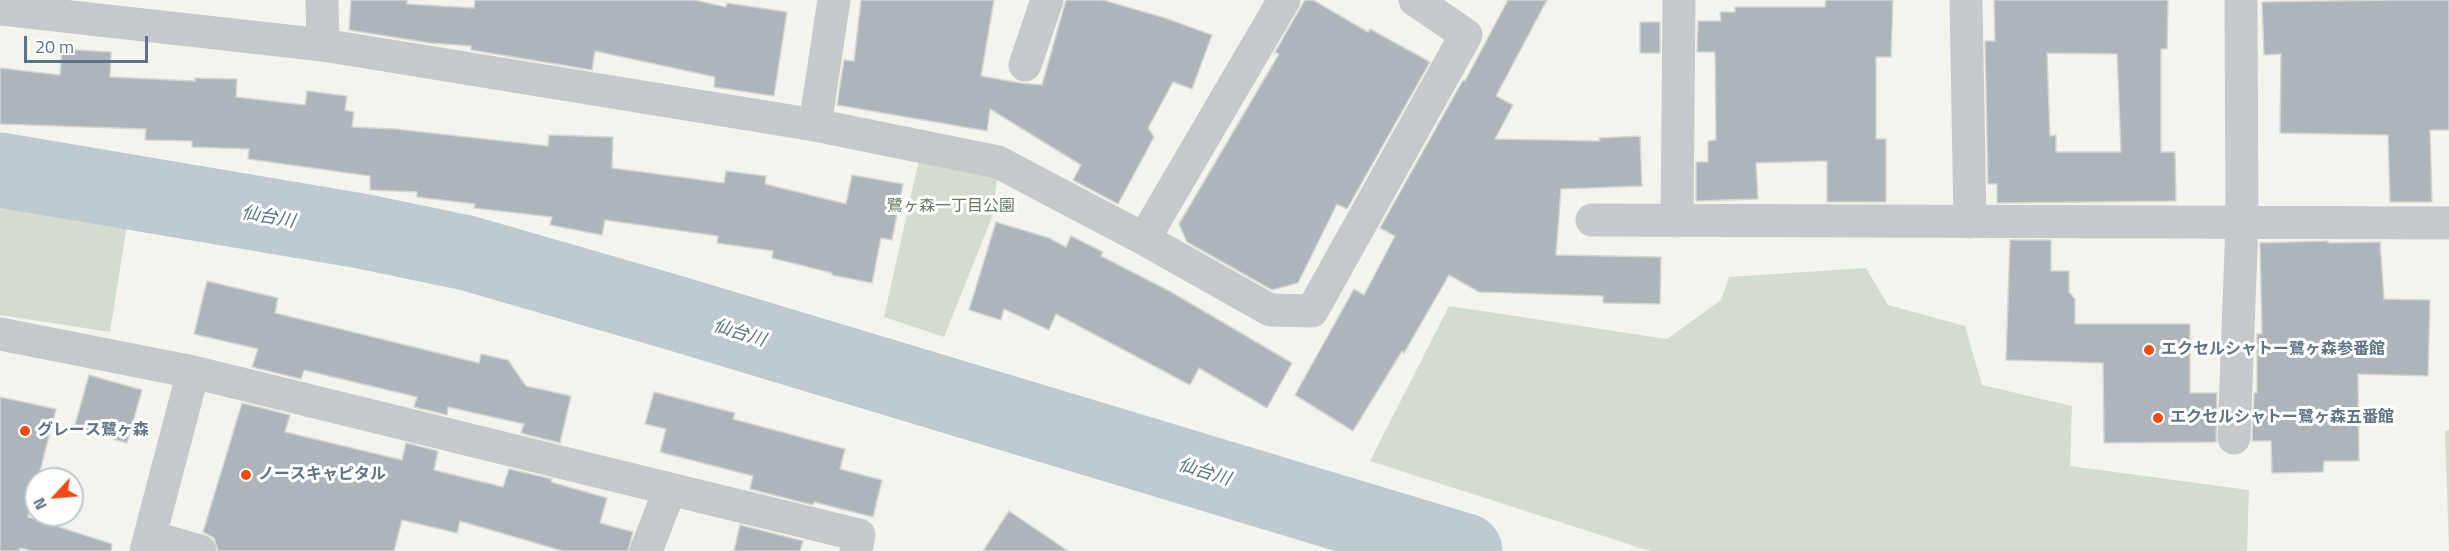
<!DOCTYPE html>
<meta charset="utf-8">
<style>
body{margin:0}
#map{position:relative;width:2449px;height:551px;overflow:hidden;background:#f4f4ef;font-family:"Titillium Web",sans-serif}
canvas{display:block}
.north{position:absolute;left:24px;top:467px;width:60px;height:60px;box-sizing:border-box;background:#fff;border:2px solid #bfc7ce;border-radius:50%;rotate:244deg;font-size:16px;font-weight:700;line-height:24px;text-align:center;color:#607384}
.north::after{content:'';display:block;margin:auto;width:21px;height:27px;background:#f5490e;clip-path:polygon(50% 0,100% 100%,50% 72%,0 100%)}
.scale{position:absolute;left:24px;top:36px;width:124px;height:27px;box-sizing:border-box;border:3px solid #607384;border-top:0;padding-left:8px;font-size:18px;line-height:21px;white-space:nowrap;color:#607384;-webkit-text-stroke:4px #fff;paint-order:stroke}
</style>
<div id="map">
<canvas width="2449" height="551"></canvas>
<div class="north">N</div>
<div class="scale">20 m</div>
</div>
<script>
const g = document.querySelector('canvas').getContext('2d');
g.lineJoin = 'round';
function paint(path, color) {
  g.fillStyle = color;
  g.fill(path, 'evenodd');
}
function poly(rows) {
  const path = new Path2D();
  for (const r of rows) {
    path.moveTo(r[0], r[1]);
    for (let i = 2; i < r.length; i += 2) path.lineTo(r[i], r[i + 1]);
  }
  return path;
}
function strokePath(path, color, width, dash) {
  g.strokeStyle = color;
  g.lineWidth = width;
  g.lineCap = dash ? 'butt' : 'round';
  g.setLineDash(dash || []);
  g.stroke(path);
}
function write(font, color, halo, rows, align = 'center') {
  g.font = font + ' "Titillium Web","Noto Sans JP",sans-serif';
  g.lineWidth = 6;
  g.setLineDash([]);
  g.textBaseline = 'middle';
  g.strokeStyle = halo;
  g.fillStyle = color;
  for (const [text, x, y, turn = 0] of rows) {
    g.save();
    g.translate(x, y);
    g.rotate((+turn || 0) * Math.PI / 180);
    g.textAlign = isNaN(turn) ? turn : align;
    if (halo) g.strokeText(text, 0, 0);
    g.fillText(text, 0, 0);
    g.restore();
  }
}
paint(poly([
 [920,155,998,172,992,217,944,337,884,317],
 [0,205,127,225,110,332,0,315],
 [1866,268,1888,305,1965,326,1982,385,2072,406,2070,466,2249,490,2247,551,1650,551,1370,461,1449,306,1667,339,1721,300,1729,277],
 [2449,430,2449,551,2445,431]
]), '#d4dcd0');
strokePath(poly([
 [0,170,361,231,467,253,675,313,1465,551]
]), '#becacf', 75);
const building = poly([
 [351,0,407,0,407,4,474,8,475,0,694,0,726,7,727,3,787,12,774,96,714,87,715,77,595,51,592,70,471,50,471,46,430,43,349,30,351,0],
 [861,0,994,0,981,76,1020,83,1042,85,1066,0,1103,0,1165,18,1212,35,1192,89,1173,82,1148,128,1154,137,1118,204,1073,180,1081,165,990,109,987,131,837,105,844,60,854,61,861,0],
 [1305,0,1313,0,1368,32,1370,29,1430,62,1347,209,1337,204,1298,283,1272,290,1187,242,1179,224,1279,54,1275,52,1305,0],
 [1508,0,1547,0,1496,96,1513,105,1495,139,1600,141,1599,138,1640,136,1642,186,1561,189,1556,255,1661,257,1660,304,1603,303,1603,296,1479,292,1449,275,1404,353,1402,351,1353,431,1295,395,1354,289,1364,295,1395,236,1380,228,1463,80,1465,81,1508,0],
 [1826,0,1893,0,1891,57,1876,57,1876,139,1886,139,1886,202,1827,202,1827,161,1756,163,1758,199,1696,201,1696,162,1708,162,1708,141,1716,140,1715,52,1697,52,1698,21,1721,21,1720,12,1735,12,1735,7,1825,7,1826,0],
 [1994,0,2168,0,2167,49,2161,49,2161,152,2175,152,2176,201,1997,203,1997,184,1988,184,1985,41,1995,41,1994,0],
 [2047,53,2117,54,2121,152,2056,152,2056,135,2050,136,2047,53],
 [2391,0,2449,0,2449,130,2430,130,2432,202,2390,202,2388,135,2280,133,2281,54,2264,55,2262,2,2391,0],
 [1640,22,1660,22,1660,53,1640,53,1640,22],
 [62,49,111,52,110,77,195,81,195,78,237,79,236,97,305,105,307,91,347,96,345,110,354,112,352,127,395,129,548,146,549,135,613,137,612,168,724,183,726,171,766,176,765,184,846,204,852,175,903,184,892,240,881,238,872,283,832,275,832,273,772,258,773,251,717,243,718,236,605,220,602,235,550,225,552,217,474,208,475,204,417,197,417,192,370,190,370,176,248,159,249,149,192,147,192,141,145,140,146,129,0,124,0,68,60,75,62,49],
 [996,222,1049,238,1066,247,1071,236,1103,252,1101,256,1171,292,1292,363,1267,408,1199,368,1190,385,1056,314,1049,330,1004,309,1001,320,969,310,996,222],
 [2010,240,2051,240,2051,271,2069,271,2069,292,2075,299,2075,324,2190,324,2190,393,2217,393,2216,442,2104,443,2103,363,2006,360,2010,240],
 [2328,241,2328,243,2380,242,2384,299,2430,300,2428,376,2358,374,2359,461,2324,461,2323,472,2272,473,2271,441,2252,441,2254,393,2257,393,2257,334,2262,334,2260,243,2328,241],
 [207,281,278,298,275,313,479,363,481,354,508,360,526,386,571,396,560,443,521,433,524,424,448,407,447,415,414,407,417,397,304,370,301,379,252,367,258,349,194,334,207,281],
 [89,375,142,390,127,443,74,428,89,375],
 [654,392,735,413,733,419,845,449,840,469,882,480,873,517,814,502,813,505,750,489,753,476,660,452,666,429,645,424,654,392],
 [0,397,56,409,38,479,36,479,28,517,112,544,111,551,32,551,20,548,19,551,0,551,0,397],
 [242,403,290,415,285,432,402,460,406,443,438,451,434,470,503,487,509,469,552,479,551,482,607,498,600,523,633,532,628,551,563,551,460,521,457,533,402,520,394,551,218,551,214,538,203,532,242,403],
 [1009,511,1068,551,983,551,1009,511],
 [740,525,803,541,800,551,734,551,740,525]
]);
paint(building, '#adb5bb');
strokePath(building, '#d5d5d2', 1.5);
strokePath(poly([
 [322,0,323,45],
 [1284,0,1144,239,1270,310,1312,311,1466,35,1415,0],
 [1966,0,1970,222],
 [0,9,323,45,815,125,998,162,1144,239],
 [1025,65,1047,0],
 [815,125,834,0],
 [1592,220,2449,223],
 [1677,221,1679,0],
 [0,334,193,372,670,489],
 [2234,438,2242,222,2241,0],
 [151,537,200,551],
 [146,551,193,372],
 [646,551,670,489,859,535,856,551]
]), '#c6c9cc', 33);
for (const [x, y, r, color] of [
 [2149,350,6,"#f5490e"],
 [2158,418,6,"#f5490e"],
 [25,431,6,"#f5490e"],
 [246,475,6,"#f5490e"]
]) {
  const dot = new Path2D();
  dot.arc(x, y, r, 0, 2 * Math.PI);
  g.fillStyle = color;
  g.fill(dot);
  strokePath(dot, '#fff', 2);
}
write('16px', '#647a5f', '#fff', [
 ["鷺ヶ森一丁目公園",951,207]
]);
write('bold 16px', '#607384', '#fff', [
 ["エクセルシャトー鷺ヶ森参番館",2161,350],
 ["エクセルシャトー鷺ヶ森五番館",2170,418],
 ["グレース鷺ヶ森",37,431],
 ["ノースキャピタル",258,475]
], 'left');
write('italic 18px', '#5b7782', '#fff', [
 ["仙台川",268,218,10],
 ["仙台川",739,334,17],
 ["仙台川",1204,473,17]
]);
</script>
